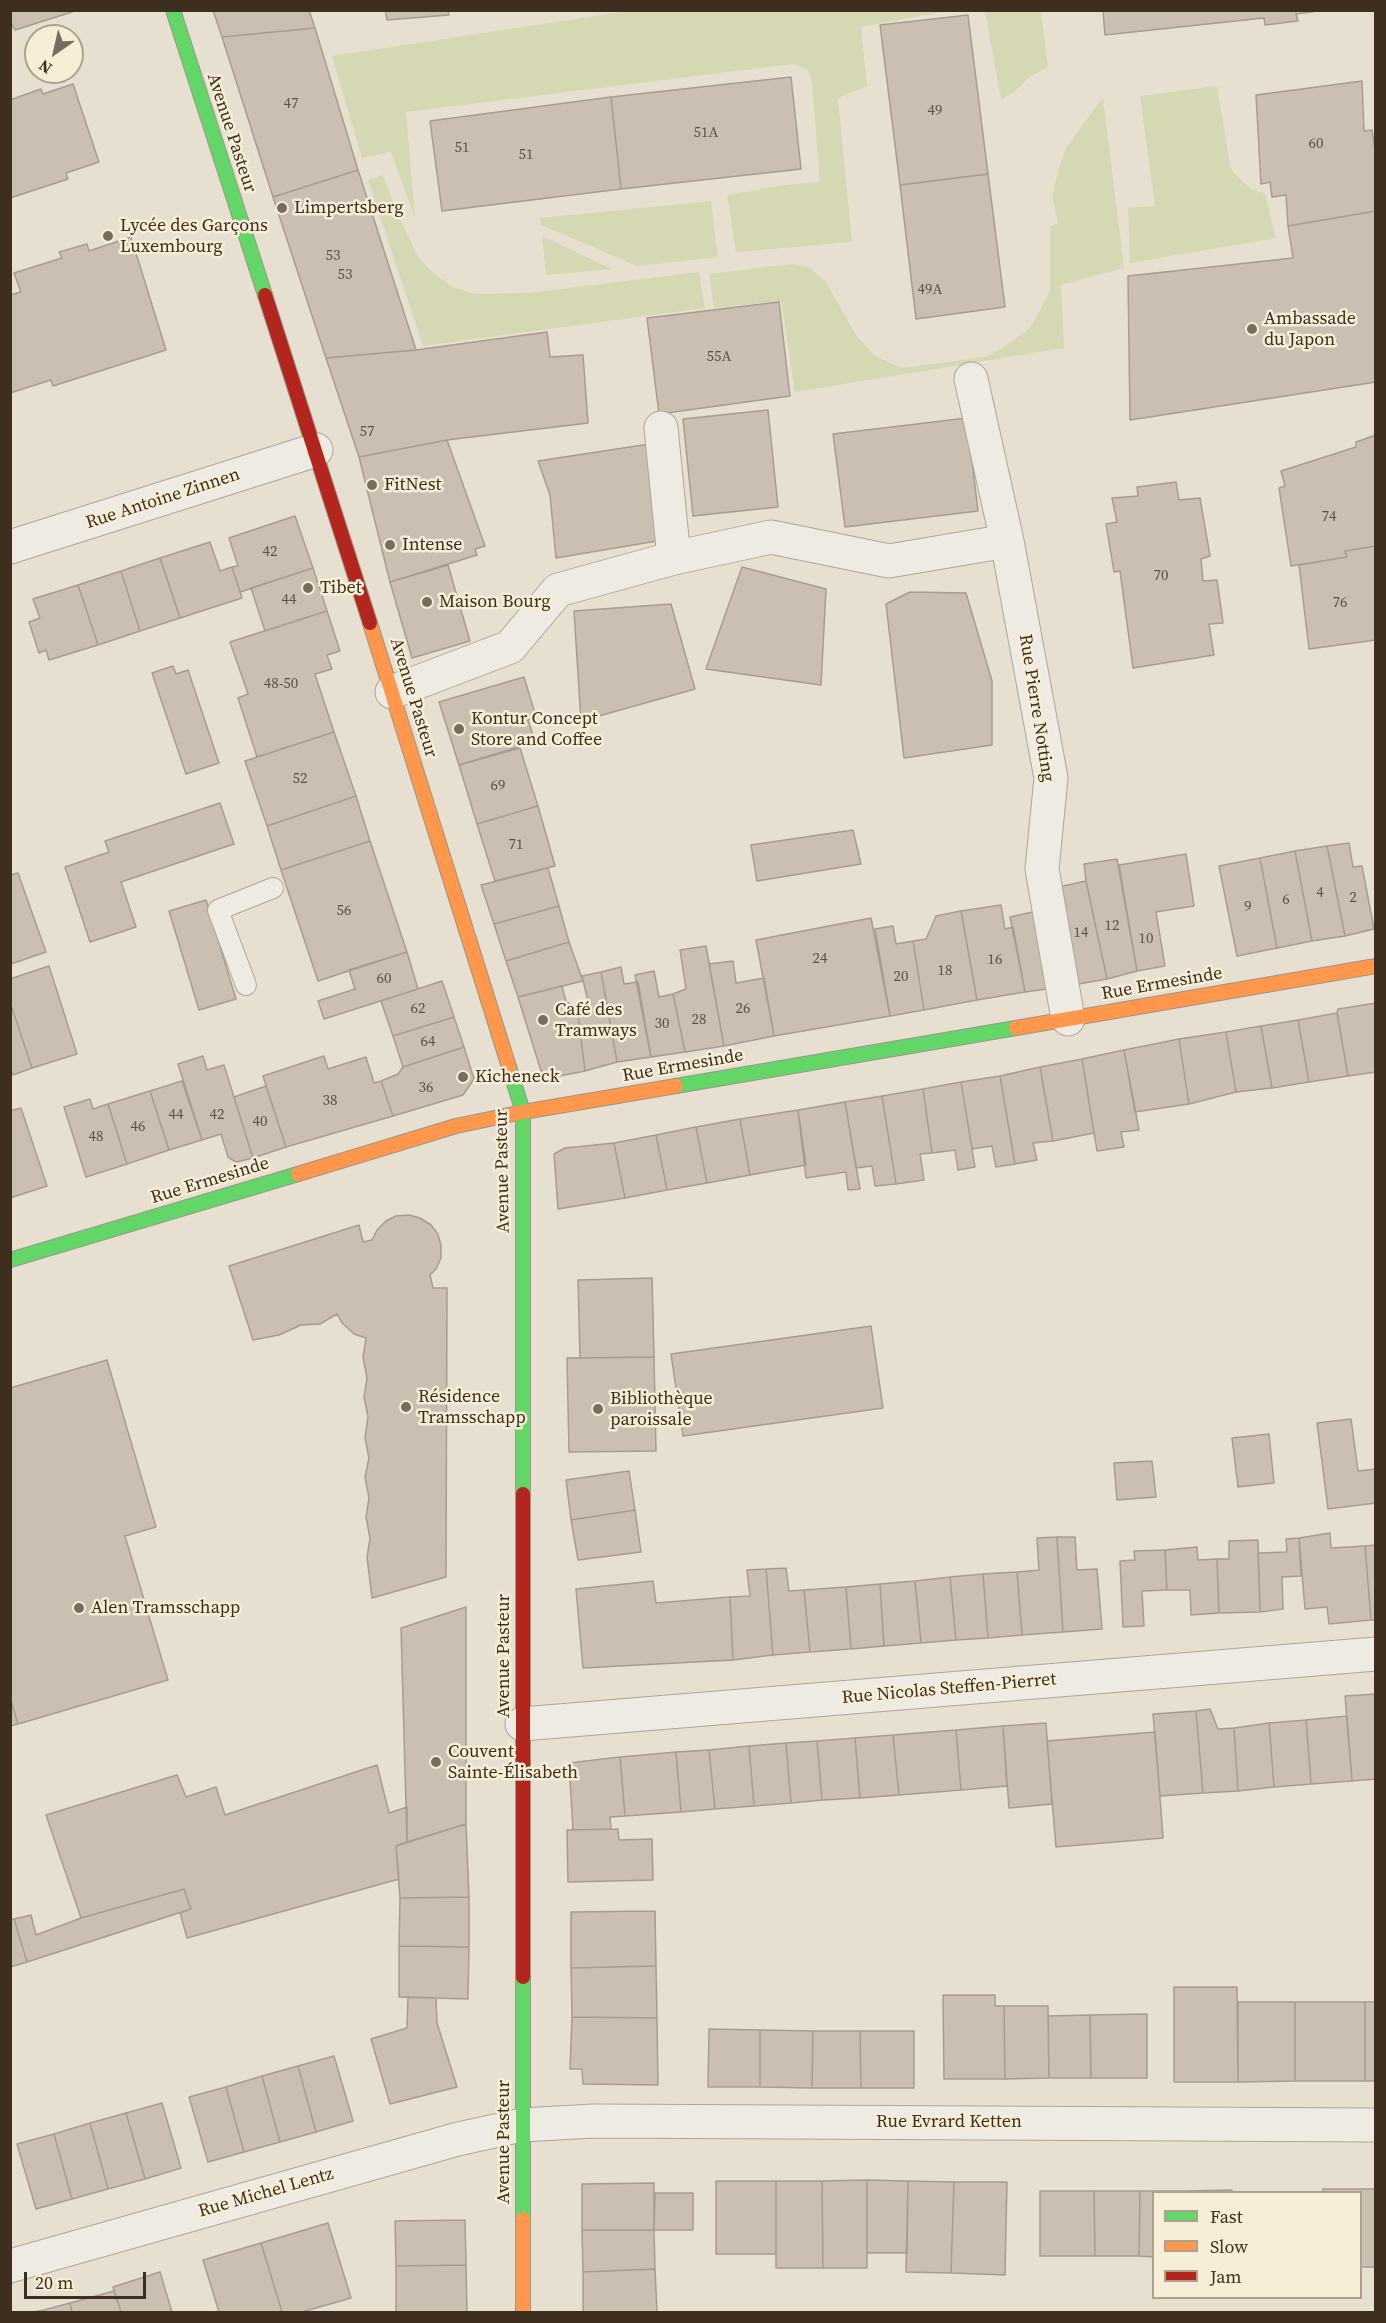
<!DOCTYPE html>
<meta charset="utf-8">
<style>
body{margin:0}
#map{position:relative;width:1386px;height:2323px;overflow:hidden;background:#e7e0d1;font-family:"Source Serif 4",serif}
canvas{display:block}
.frame{position:absolute;inset:0;border:12px solid #3d2e20;pointer-events:none}
.legend{position:absolute;left:1152px;top:2191px;width:210px;height:108px;box-sizing:border-box;background:#f7eed8;border:2px solid #ada18e;margin:0;padding:8px 10px;list-style:none;font-size:18px;color:#3d2e20}
.legend li{display:flex;align-items:center;gap:12px;height:30px}
.legend b{width:30px;border:2px solid #ada18e}
.north{position:absolute;left:24px;top:24px;width:60px;height:60px;box-sizing:border-box;background:#f7eed8;border:2px solid #ada18e;border-radius:50%;rotate:214deg;font-size:16px;font-weight:700;line-height:24px;text-align:center;color:#3d2e20}
.north::after{content:'';display:block;margin:auto;width:21px;height:27px;background:#786c5e;clip-path:polygon(50% 0,100% 100%,50% 72%,0 100%)}
.scale{position:absolute;left:24px;top:2272px;width:122px;height:27px;box-sizing:border-box;border:3px solid #3d2e20;border-top:0;padding-left:8px;font-size:18px;line-height:21px;white-space:nowrap;color:#3d2e20;-webkit-text-stroke:4px #f7eed8;paint-order:stroke}
</style>
<div id="map">
<canvas width="1386" height="2323"></canvas>
<div class="frame"></div>
<ul class="legend">
<li><b style="height:8px;background:#63d668"></b>Fast</li>
<li><b style="height:8px;background:#ff974d"></b>Slow</li>
<li><b style="height:8px;background:#b3261e"></b>Jam</li>
</ul>
<div class="north">N</div>
<div class="scale">20 m</div>
</div>
<script>
const g = document.querySelector('canvas').getContext('2d');
g.lineJoin = 'round';
function paint(path, color) {
  g.fillStyle = color;
  g.fill(path, 'evenodd');
}
function poly(rows) {
  const path = new Path2D();
  for (const r of rows) {
    path.moveTo(r[0], r[1]);
    for (let i = 2; i < r.length; i += 2) path.lineTo(r[i], r[i + 1]);
  }
  return path;
}
function strokePath(path, color, width, dash) {
  g.strokeStyle = color;
  g.lineWidth = width;
  g.lineCap = dash ? 'butt' : 'round';
  g.setLineDash(dash || []);
  g.stroke(path);
}
function write(font, color, halo, rows, align = 'center') {
  g.font = font + ' "Source Serif 4",serif';
  g.lineWidth = 5;
  g.setLineDash([]);
  g.textBaseline = 'middle';
  g.strokeStyle = halo;
  g.fillStyle = color;
  for (const [text, x, y, turn = 0] of rows) {
    g.save();
    g.translate(x, y);
    g.rotate((+turn || 0) * Math.PI / 180);
    g.textAlign = isNaN(turn) ? turn : align;
    if (halo) g.strokeText(text, 0, 0);
    g.fillText(text, 0, 0);
    g.restore();
  }
}
paint(poly([
 [635,10,948,11,861,27,867,86,838,98,852,242,736,252,727,195,785,185,820,182,812,83,808,70,793,64,406,112,415,218,391,152,362,158,332,56],
 [985,11,1041,11,1048,67,1031,76,1015,91,1001,99],
 [1217,86,1230,165,1234,173,1251,189,1265,194,1276,238,1130,263,1128,208,1155,206,1140,96],
 [1103,97,1124,268,1061,285,1064,348,795,392,781,301,714,308,709,274,792,264,809,267,826,282,856,335,874,355,888,362,902,368,985,357,1000,350,1030,328,1050,292,1050,226,1058,223,1052,196,1059,168,1066,148],
 [383,175,395,208,418,257,433,273,453,287,475,294,528,293,699,272,705,308,423,346,368,180],
 [711,201,718,257,637,266,541,225,540,218],
 [542,236,612,269,546,275]
]), '#d6d7b3');
const building = poly([
 [10,10,72,10,72,12,15,30,10,22,10,10],
 [213,10,309,10,315,28,222,37,213,10],
 [385,10,448,10,449,15,387,20,385,10],
 [1103,10,1325,10,1296,14,1298,21,1265,25,1264,18,1105,35,1103,10],
 [968,15,988,174,900,185,880,25,968,15],
 [315,28,358,170,273,197,222,37,315,28],
 [791,77,801,169,621,189,611,97,791,77],
 [1362,81,1364,131,1372,130,1376,157,1376,211,1288,226,1286,195,1272,197,1270,182,1261,184,1256,95,1362,81],
 [73,84,99,162,66,173,68,179,10,198,10,100,41,89,43,94,73,84],
 [611,97,621,189,442,211,430,121,611,97],
 [358,170,416,350,326,358,273,197,358,170],
 [988,174,1005,307,916,319,900,185,988,174],
 [1376,211,1376,382,1130,420,1128,276,1293,258,1288,226,1376,211],
 [131,237,166,350,53,386,51,380,10,393,10,295,21,292,14,273,62,258,59,252,87,244,89,251,131,237],
 [779,302,790,396,659,414,647,318,779,302],
 [547,332,550,357,583,355,588,423,447,440,359,457,326,358,416,350,547,332],
 [768,410,778,507,693,516,683,419,768,410],
 [967,418,978,511,845,527,833,434,967,418],
 [1376,435,1376,546,1345,551,1347,557,1291,566,1279,488,1285,486,1281,471,1356,447,1356,442,1376,435],
 [447,440,485,546,475,549,477,555,390,582,359,457,447,440],
 [656,443,663,540,556,558,550,495,538,461,656,443],
 [1176,482,1179,500,1200,498,1210,556,1201,559,1203,581,1217,580,1223,623,1209,624,1214,655,1133,668,1120,571,1114,572,1106,524,1117,522,1112,498,1138,496,1137,487,1176,482],
 [295,516,313,568,240,592,232,567,238,566,229,538,295,516],
 [210,542,220,571,232,567,242,598,180,618,160,558,210,542],
 [1376,546,1376,640,1309,649,1299,565,1347,557,1345,551,1376,546],
 [160,558,180,618,140,631,121,571,160,558],
 [448,565,470,641,412,658,390,582,448,565],
 [742,567,826,589,821,685,706,669,742,567],
 [313,568,327,611,265,631,251,588,313,568],
 [121,571,140,631,98,645,78,585,121,571],
 [78,585,98,645,49,660,46,650,39,653,29,622,40,618,33,599,78,585],
 [910,592,966,593,992,681,992,745,904,758,886,604,910,592],
 [671,604,695,689,581,721,574,611,671,604],
 [327,611,340,651,327,655,332,669,315,674,334,732,257,757,238,698,248,694,230,642,327,611],
 [173,666,176,674,188,670,219,763,186,774,152,673,173,666],
 [524,677,536,717,528,720,535,742,459,765,439,702,524,677],
 [334,732,356,796,267,826,245,761,334,732],
 [520,748,538,806,477,824,459,765,520,748],
 [356,796,370,841,281,870,267,826,356,796],
 [220,803,234,844,121,882,136,927,90,942,65,867,109,852,105,841,220,803],
 [538,806,555,866,495,881,477,824,538,806],
 [853,830,861,864,757,881,751,845,853,830],
 [370,841,407,952,318,981,281,870,370,841],
 [1349,843,1353,867,1362,866,1374,929,1345,936,1327,846,1349,843],
 [1327,846,1345,936,1312,941,1295,851,1327,846],
 [1295,851,1312,941,1277,948,1260,858,1295,851],
 [1186,854,1194,906,1156,912,1165,966,1137,971,1119,865,1186,854],
 [1260,858,1277,948,1237,956,1219,866,1260,858],
 [1117,859,1137,971,1107,979,1086,881,1084,864,1117,859],
 [548,868,559,906,494,924,481,885,548,868],
 [18,873,46,952,11,964,10,875,18,873],
 [1086,881,1107,979,1073,985,1059,887,1086,881],
 [206,900,236,999,199,1010,169,911,206,900],
 [1001,905,1005,929,1013,927,1025,992,977,1000,961,911,1001,905],
 [559,906,569,942,506,961,494,924,559,906],
 [961,911,977,1000,924,1010,913,941,926,939,936,916,961,911],
 [1037,911,1061,987,1025,992,1010,917,1037,911],
 [871,918,890,1016,774,1036,756,940,871,918],
 [893,926,896,944,913,941,924,1010,890,1016,875,929,893,926],
 [569,942,583,981,518,997,506,961,569,942],
 [706,946,724,1046,685,1052,673,994,686,989,680,950,706,946],
 [407,952,418,989,324,1019,318,1001,355,989,349,970,407,952],
 [733,961,736,983,764,978,774,1036,724,1046,709,964,733,961],
 [49,966,77,1054,32,1068,10,1002,10,979,49,966],
 [621,967,624,984,638,982,651,1057,617,1062,601,972,621,967],
 [654,971,659,997,673,994,685,1052,651,1057,635,975,654,971],
 [601,972,617,1062,585,1071,577,1007,589,1005,582,976,601,972],
 [442,981,454,1017,393,1036,381,1001,442,981],
 [562,986,566,1002,577,1007,585,1071,549,1078,541,1071,518,997,562,986],
 [10,1002,32,1068,13,1075,10,1068,10,1002],
 [1376,1003,1376,1072,1348,1076,1337,1013,1338,1009,1376,1003],
 [1337,1013,1348,1076,1309,1082,1298,1020,1337,1013],
 [454,1017,464,1047,403,1067,393,1036,454,1017],
 [1298,1020,1309,1082,1272,1088,1261,1026,1298,1020],
 [1261,1026,1272,1088,1236,1092,1226,1032,1261,1026],
 [1226,1032,1236,1092,1189,1104,1179,1039,1226,1032],
 [1179,1039,1189,1104,1135,1112,1124,1050,1179,1039],
 [464,1047,474,1079,463,1095,393,1116,381,1081,398,1074,403,1067,464,1047],
 [1124,1050,1139,1130,1121,1132,1124,1147,1097,1151,1082,1059,1124,1050],
 [203,1056,207,1070,224,1065,253,1158,236,1162,228,1157,221,1134,202,1140,178,1064,203,1056],
 [324,1056,328,1069,366,1057,374,1083,381,1081,393,1116,286,1147,263,1076,324,1056],
 [1082,1059,1094,1133,1053,1141,1040,1067,1082,1059],
 [1040,1067,1053,1141,1033,1143,1037,1160,1015,1164,1000,1076,1040,1067],
 [1000,1076,1015,1164,996,1167,992,1146,972,1149,961,1082,1000,1076],
 [182,1081,202,1140,169,1150,150,1091,182,1081],
 [961,1082,975,1167,958,1170,955,1150,932,1153,923,1089,961,1082],
 [266,1086,286,1147,253,1158,234,1097,266,1086],
 [923,1089,932,1153,920,1154,924,1180,896,1184,882,1096,923,1089],
 [150,1091,169,1150,127,1164,108,1104,150,1091],
 [882,1096,896,1184,875,1186,872,1166,856,1168,845,1102,882,1096],
 [90,1099,93,1109,108,1104,127,1164,86,1177,64,1107,90,1099],
 [845,1102,860,1189,848,1190,846,1172,806,1178,798,1110,845,1102],
 [21,1108,47,1186,10,1198,10,1111,21,1108],
 [798,1110,806,1165,750,1175,740,1119,798,1110],
 [740,1119,750,1175,707,1183,696,1127,740,1119],
 [696,1127,707,1183,667,1190,656,1135,696,1127],
 [656,1135,667,1190,625,1198,614,1143,656,1135],
 [614,1143,625,1198,558,1209,554,1154,565,1148,614,1143],
 [409,1215,420,1218,431,1225,438,1234,441,1246,441,1258,436,1269,430,1275,433,1288,447,1288,446,1577,372,1598,367,1557,370,1538,366,1517,369,1498,365,1477,369,1458,365,1438,368,1417,364,1397,367,1378,363,1357,366,1338,354,1334,342,1323,337,1314,320,1324,301,1325,279,1335,253,1340,229,1266,359,1225,363,1242,372,1240,377,1230,386,1221,396,1216,409,1215],
 [652,1278,654,1357,580,1358,578,1280,652,1278],
 [871,1326,883,1408,683,1436,671,1354,871,1326],
 [654,1357,656,1451,569,1452,567,1358,654,1357],
 [107,1360,156,1527,125,1536,168,1680,18,1724,10,1698,10,1388,107,1360],
 [1351,1419,1358,1471,1376,1469,1376,1503,1328,1509,1317,1423,1351,1419],
 [1269,1434,1274,1483,1238,1487,1232,1438,1269,1434],
 [1152,1461,1156,1497,1117,1500,1114,1463,1152,1461],
 [629,1471,635,1510,571,1520,566,1480,629,1471],
 [635,1510,641,1552,578,1560,571,1520,635,1510],
 [1330,1533,1331,1548,1365,1546,1371,1620,1329,1624,1327,1607,1305,1609,1299,1538,1330,1533],
 [1057,1537,1063,1632,1022,1635,1017,1572,1039,1570,1037,1538,1057,1537],
 [1057,1537,1075,1537,1077,1570,1097,1569,1102,1629,1063,1632,1057,1537],
 [1299,1538,1301,1576,1282,1577,1283,1609,1260,1612,1258,1553,1287,1552,1286,1539,1299,1538],
 [1258,1540,1260,1612,1219,1613,1217,1559,1229,1559,1229,1541,1258,1540],
 [1376,1545,1376,1620,1371,1620,1365,1546,1376,1545],
 [1197,1547,1198,1560,1217,1559,1219,1613,1191,1615,1190,1590,1167,1590,1165,1550,1197,1547],
 [1165,1550,1167,1590,1142,1591,1144,1626,1123,1627,1120,1561,1135,1560,1134,1551,1165,1550],
 [786,1568,789,1591,804,1590,810,1652,773,1655,766,1569,786,1568],
 [766,1569,773,1655,733,1660,730,1597,750,1596,747,1570,766,1569],
 [1017,1572,1022,1635,988,1638,983,1574,1017,1572],
 [983,1574,988,1638,956,1640,950,1577,983,1574],
 [950,1577,956,1640,921,1643,915,1581,950,1577],
 [653,1581,656,1603,730,1597,733,1660,583,1668,576,1589,653,1581],
 [915,1581,921,1643,884,1646,880,1584,915,1581],
 [880,1584,884,1646,851,1649,846,1587,880,1584],
 [846,1587,851,1649,810,1652,804,1590,846,1587],
 [466,1607,466,1824,407,1842,401,1628,466,1607],
 [1376,1694,1376,1779,1352,1781,1345,1696,1376,1694],
 [10,1698,18,1724,10,1726,10,1698],
 [1210,1709,1218,1729,1234,1728,1238,1791,1203,1793,1196,1711,1210,1709],
 [1196,1711,1203,1793,1160,1796,1153,1714,1196,1711],
 [1347,1716,1352,1781,1311,1784,1306,1720,1347,1716],
 [1306,1720,1311,1784,1274,1787,1269,1723,1306,1720],
 [1046,1723,1052,1804,1009,1808,1003,1726,1046,1723],
 [1269,1723,1274,1787,1238,1791,1234,1728,1269,1723],
 [1003,1726,1007,1786,961,1790,956,1730,1003,1726],
 [956,1730,961,1790,899,1795,893,1735,956,1730],
 [1155,1732,1163,1838,1056,1847,1047,1741,1155,1732],
 [893,1735,899,1795,860,1798,855,1738,893,1735],
 [855,1738,860,1798,822,1800,817,1741,855,1738],
 [817,1741,822,1800,791,1803,786,1743,817,1741],
 [786,1743,791,1803,754,1806,749,1746,786,1743],
 [749,1746,754,1806,715,1809,709,1750,749,1746],
 [709,1750,715,1809,681,1812,676,1752,709,1750],
 [676,1752,681,1812,625,1816,620,1757,676,1752],
 [620,1757,625,1816,610,1817,611,1829,573,1830,569,1763,620,1757],
 [377,1765,389,1813,407,1807,407,1842,396,1846,399,1879,187,1938,180,1913,191,1909,184,1889,81,1918,46,1815,177,1775,186,1797,216,1787,225,1815,377,1765],
 [466,1824,469,1897,400,1898,396,1846,466,1824],
 [618,1829,619,1840,652,1839,653,1880,568,1882,567,1830,618,1829],
 [184,1889,191,1909,27,1962,14,1919,31,1915,36,1935,81,1918,184,1889],
 [469,1897,469,1947,399,1946,400,1898,469,1897],
 [655,1911,656,1966,571,1968,571,1912,655,1911],
 [14,1919,27,1962,10,1967,10,1920,14,1919],
 [399,1946,469,1947,468,1999,399,1997,399,1946],
 [656,1966,657,2018,572,2017,571,1968,656,1966],
 [1174,1987,1237,1987,1238,2082,1174,2082,1174,1987],
 [943,1995,995,1995,995,2006,1004,2006,1005,2079,944,2079,943,1995],
 [408,1997,436,1998,437,2023,457,2087,390,2104,371,2039,407,2028,408,1997],
 [1238,2002,1295,2002,1295,2081,1238,2082,1238,2002],
 [1295,2002,1365,2002,1365,2081,1295,2081,1295,2002],
 [1365,2002,1376,2002,1376,2081,1365,2081,1365,2002],
 [1004,2006,1048,2006,1049,2078,1005,2079,1004,2006],
 [1147,2014,1147,2078,1091,2078,1090,2015,1147,2014],
 [1090,2015,1091,2078,1049,2078,1048,2016,1090,2015],
 [572,2017,657,2018,658,2085,583,2084,582,2069,570,2069,572,2017],
 [709,2029,760,2030,760,2087,708,2087,709,2029],
 [760,2030,813,2031,812,2088,760,2087,760,2030],
 [813,2031,860,2031,861,2088,812,2088,813,2031],
 [860,2031,914,2031,914,2088,861,2088,860,2031],
 [334,2056,353,2121,316,2132,298,2066,334,2056],
 [298,2066,316,2132,280,2142,262,2076,298,2066],
 [262,2076,280,2142,244,2152,226,2087,262,2076],
 [226,2087,244,2152,208,2162,189,2097,226,2087],
 [162,2103,181,2168,145,2179,126,2113,162,2103],
 [126,2113,145,2179,108,2189,90,2123,126,2113],
 [90,2123,108,2189,72,2199,54,2134,90,2123],
 [54,2134,72,2199,36,2209,17,2144,54,2134],
 [867,2180,867,2268,823,2268,822,2181,867,2180],
 [867,2180,908,2181,907,2253,867,2253,867,2180],
 [716,2181,776,2181,776,2254,716,2254,716,2181],
 [776,2181,822,2181,823,2268,776,2268,776,2181],
 [908,2181,954,2182,951,2273,906,2272,908,2181],
 [954,2182,1007,2182,1005,2275,951,2273,954,2182],
 [654,2183,654,2230,582,2230,582,2184,654,2183],
 [1323,2189,1376,2189,1376,2267,1360,2267,1360,2192,1323,2192,1323,2189],
 [1232,2190,1232,2192,1186,2192,1186,2191,1232,2190],
 [1040,2191,1094,2191,1095,2256,1040,2256,1040,2191],
 [1094,2191,1140,2191,1139,2256,1095,2256,1094,2191],
 [1140,2191,1186,2191,1186,2192,1154,2192,1154,2257,1139,2256,1140,2191],
 [655,2193,693,2193,693,2230,654,2230,655,2193],
 [465,2220,466,2265,396,2266,395,2221,465,2220],
 [328,2223,351,2298,302,2312,282,2312,261,2243,328,2223],
 [582,2230,654,2230,655,2269,583,2272,582,2230],
 [261,2243,282,2312,219,2312,203,2260,261,2243],
 [466,2265,467,2312,396,2312,396,2266,466,2265],
 [655,2269,657,2312,583,2312,583,2272,655,2269],
 [160,2272,172,2312,121,2312,113,2287,160,2272],
 [114,2291,121,2312,72,2312,70,2303,114,2291],
 [70,2303,72,2312,33,2312,44,2310,70,2303]
]);
paint(building, '#cbbfb2');
strokePath(building, '#a89c90', 1.5);
const lane = poly([
 [246,985,218,910,273,888]
]);
const street = poly([
 [661,428,674,558],
 [1007,541,1051,778,1042,869,1068,1019],
 [10,547,316,450],
 [392,692,510,647,558,590,674,558,771,537,889,561,1007,541,971,379],
 [522,1724,1376,1654],
 [10,2266,458,2139,522,2125,593,2121,1376,2125]
]);
const fast = poly([
 [173,10,265,295],
 [509,1067,523,1112,523,1494],
 [676,1086,1016,1028],
 [10,1260,298,1174],
 [523,1977,523,2219]
]);
const slow = poly([
 [370,623,509,1067],
 [1016,1028,1376,966],
 [298,1174,456,1126,523,1112,676,1086],
 [523,2219,523,2312]
]);
const jam = poly([
 [265,295,370,623],
 [523,1494,523,1977]
]);
strokePath(lane, '#ada599', 22);
strokePath(street, '#ada599', 35);
strokePath(fast, '#9c958a', 16);
strokePath(slow, '#9c958a', 16);
strokePath(jam, '#9c958a', 16);
strokePath(lane, '#efebe3', 20);
strokePath(street, '#efebe3', 33);
strokePath(fast, '#63d668', 14);
strokePath(slow, '#ff974d', 14);
strokePath(jam, '#b3261e', 14);
for (const [x, y, r, color] of [
 [282,208,6,"#786c5e"],
 [108,236,6,"#786c5e"],
 [1252,329,6,"#786c5e"],
 [372,485,6,"#786c5e"],
 [390,545,6,"#786c5e"],
 [308,588,6,"#786c5e"],
 [427,602,6,"#786c5e"],
 [459,729,6,"#786c5e"],
 [543,1020,6,"#786c5e"],
 [463,1077,6,"#786c5e"],
 [406,1407,6,"#786c5e"],
 [598,1409,6,"#786c5e"],
 [79,1608,6,"#786c5e"],
 [436,1762,6,"#786c5e"]
]) {
  const dot = new Path2D();
  dot.arc(x, y, r, 0, 2 * Math.PI);
  g.fillStyle = color;
  g.fill(dot);
  strokePath(dot, '#f7eed8', 2);
}
write('15px', '#605244', null, [
 ["47",291,104],
 ["49",935,111],
 ["51A",706,133],
 ["60",1316,144],
 ["51",462,148],
 ["51",526,155],
 ["53",333,256],
 ["53",345,275],
 ["49A",930,290],
 ["55A",719,357],
 ["57",367,432],
 ["74",1329,517],
 ["42",270,552],
 ["70",1161,576],
 ["44",289,600],
 ["76",1340,603],
 ["48-50",281,684],
 ["52",300,779],
 ["69",498,786],
 ["71",516,845],
 ["4",1320,893],
 ["2",1353,898],
 ["6",1286,900],
 ["9",1248,907],
 ["56",344,911],
 ["12",1112,926],
 ["14",1081,933],
 ["10",1146,939],
 ["24",820,959],
 ["16",995,960],
 ["18",945,971],
 ["20",901,977],
 ["60",384,979],
 ["62",418,1009],
 ["26",743,1009],
 ["28",699,1020],
 ["30",662,1024],
 ["64",428,1042],
 ["36",426,1088],
 ["38",330,1101],
 ["44",176,1115],
 ["42",217,1115],
 ["40",260,1122],
 ["46",138,1127],
 ["48",96,1137]
]);
write('18px', '#3d2e20', '#f7eed8', [
 ["Avenue Pasteur",231,133,72],
 ["Rue Antoine Zinnen",163,499,-18],
 ["Avenue Pasteur",413,698,73],
 ["Rue Pierre Notting",1036,708,81],
 ["Rue Ermesinde",1162,984,-10],
 ["Rue Ermesinde",683,1066,-10],
 ["Avenue Pasteur",503,1171,-91],
 ["Rue Ermesinde",210,1181,-17],
 ["Avenue Pasteur",504,1656,-90],
 ["Rue Nicolas Steffen-Pierret",949,1689,-5],
 ["Rue Evrard Ketten",949,2122],
 ["Avenue Pasteur",504,2142,-90],
 ["Rue Michel Lentz",266,2193,-16]
]);
write('18px', '#3d2e20', '#f7eed8', [
 ["Limpertsberg",294,208],
 ["Lycée des Garçons",120,226],
 ["Luxembourg",120,247],
 ["Ambassade",1264,319],
 ["du Japon",1264,340],
 ["FitNest",384,485],
 ["Intense",402,545],
 ["Tibet",320,588],
 ["Maison Bourg",439,602],
 ["Kontur Concept",471,719],
 ["Store and Coffee",471,740],
 ["Café des",555,1010],
 ["Tramways",555,1031],
 ["Kicheneck",475,1077],
 ["Résidence",418,1397],
 ["Tramsschapp",418,1418],
 ["Bibliothèque",610,1399],
 ["paroissale",610,1420],
 ["Alen Tramsschapp",91,1608],
 ["Couvent",448,1752],
 ["Sainte-Élisabeth",448,1773]
], 'left');
</script>
